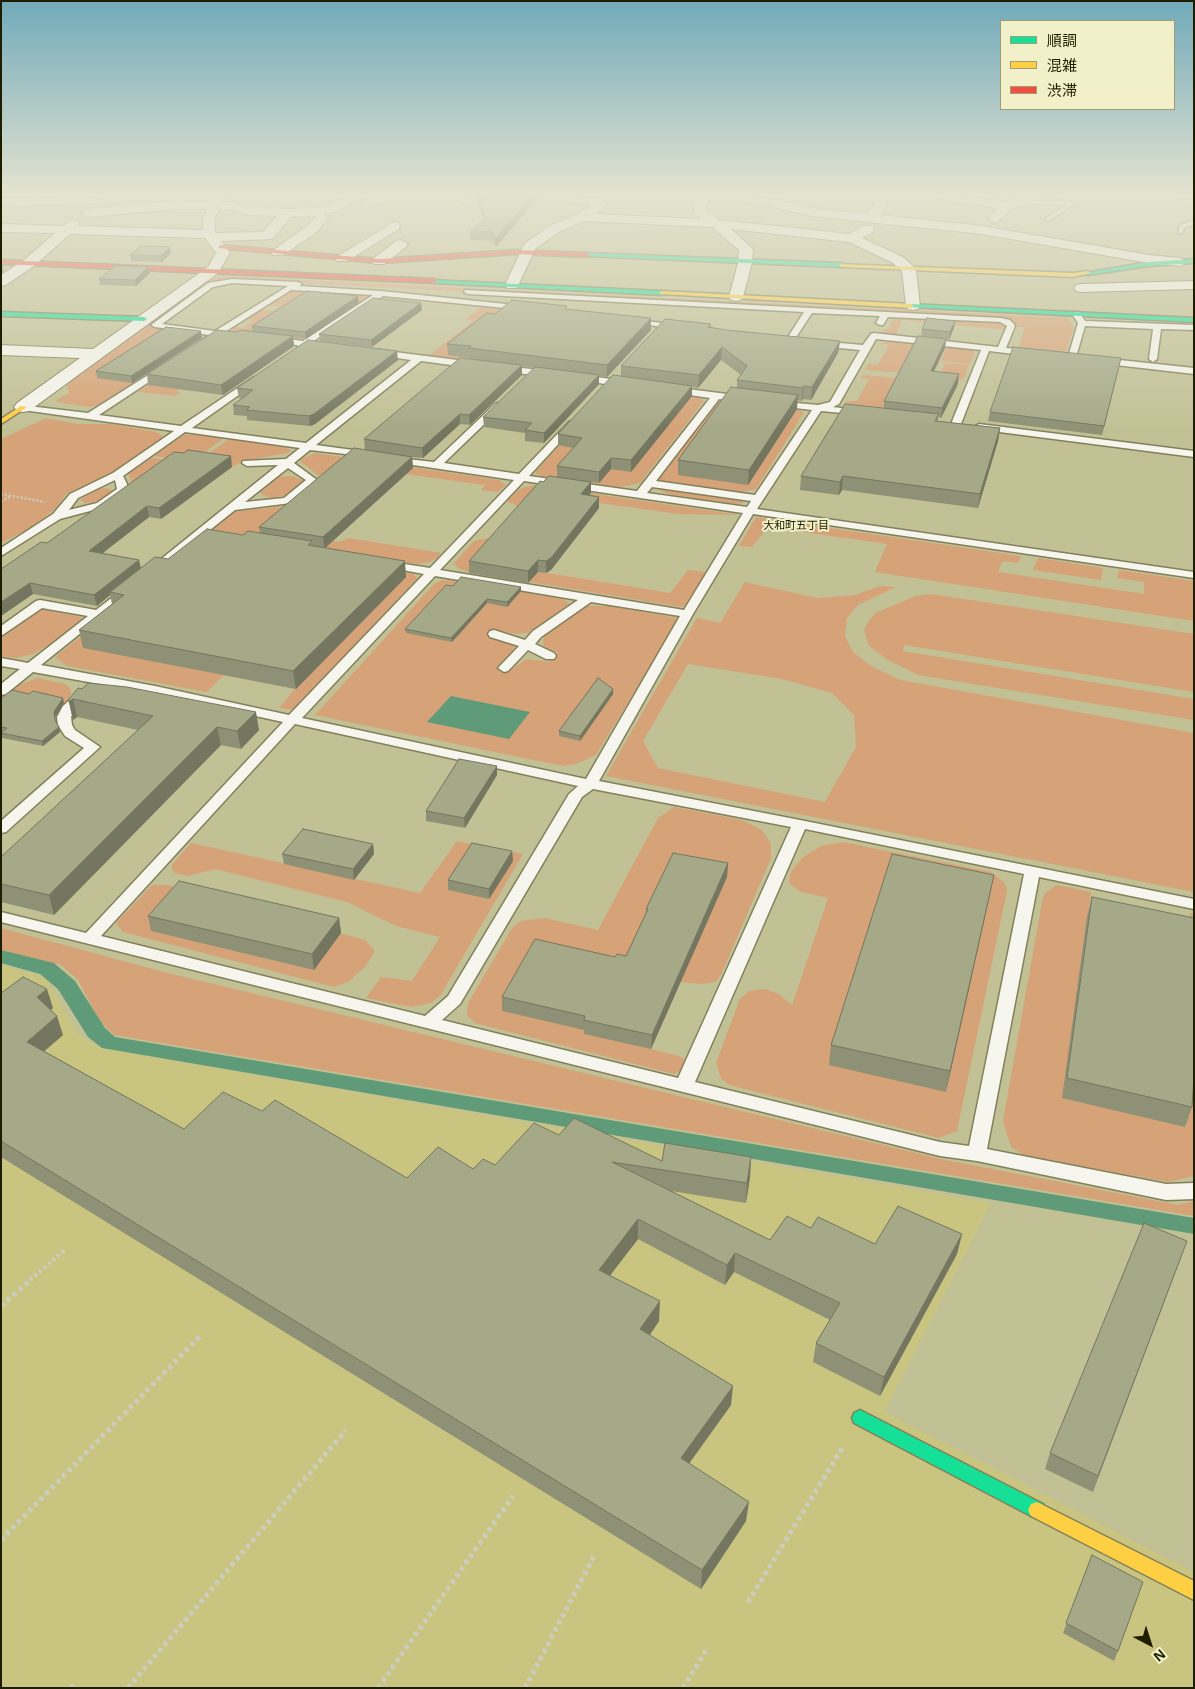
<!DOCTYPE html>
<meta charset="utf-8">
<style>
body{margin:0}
#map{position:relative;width:1195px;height:1689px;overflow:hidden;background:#c2c095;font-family:Arial,"Noto Sans JP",sans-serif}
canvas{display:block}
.frame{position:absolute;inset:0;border:2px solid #1f1d00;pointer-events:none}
.legend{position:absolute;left:1000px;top:20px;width:175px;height:90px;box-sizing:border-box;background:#f2f0c9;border:1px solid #9e9c79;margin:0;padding:6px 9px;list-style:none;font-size:15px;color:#1f1d00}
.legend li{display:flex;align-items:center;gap:10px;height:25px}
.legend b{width:25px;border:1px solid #9e9c79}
.north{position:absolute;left:1125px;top:1619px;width:50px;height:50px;-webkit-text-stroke:4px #f2f0c9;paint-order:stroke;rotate:140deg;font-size:14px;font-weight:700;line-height:20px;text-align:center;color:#1f1d00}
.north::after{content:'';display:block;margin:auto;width:18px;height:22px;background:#1f1d00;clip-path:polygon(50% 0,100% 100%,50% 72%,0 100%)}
</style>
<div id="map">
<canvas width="1195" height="1689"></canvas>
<div class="frame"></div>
<ul class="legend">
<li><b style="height:6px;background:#16e098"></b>順調</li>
<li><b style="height:6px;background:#ffcf43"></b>混雑</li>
<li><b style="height:6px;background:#f24e42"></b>渋滞</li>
</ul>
<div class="north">N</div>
</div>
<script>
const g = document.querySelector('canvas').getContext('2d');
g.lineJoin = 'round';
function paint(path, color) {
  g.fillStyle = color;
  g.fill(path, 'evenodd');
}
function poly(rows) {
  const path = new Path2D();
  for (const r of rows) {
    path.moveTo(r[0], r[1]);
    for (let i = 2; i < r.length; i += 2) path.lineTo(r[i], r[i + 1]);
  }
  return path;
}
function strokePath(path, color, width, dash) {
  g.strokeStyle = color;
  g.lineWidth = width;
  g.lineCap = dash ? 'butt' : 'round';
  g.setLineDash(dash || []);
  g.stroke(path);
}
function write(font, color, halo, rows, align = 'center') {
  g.font = font + ' Arial,"Noto Sans JP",sans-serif';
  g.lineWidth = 4;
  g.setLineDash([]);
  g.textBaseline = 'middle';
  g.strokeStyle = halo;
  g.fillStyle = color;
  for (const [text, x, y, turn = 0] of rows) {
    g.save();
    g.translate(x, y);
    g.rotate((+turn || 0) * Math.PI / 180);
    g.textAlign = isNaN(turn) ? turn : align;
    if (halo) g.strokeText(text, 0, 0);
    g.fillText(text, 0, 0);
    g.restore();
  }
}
paint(poly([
 [1,965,44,977,79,1035,101,1048,991,1203,884,1412,1194,1572,1194,1688,1,1688]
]), '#c9c580');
paint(poly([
 [226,276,1068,318,1074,328,1065,354,1018,349,1025,327,1015,327,1010,322,728,305,237,280,207,285,149,326,170,330,128,379,133,383,98,405,89,407,57,402,56,400,69,393,66,381,210,278],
 [299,289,373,294,302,340,231,332,233,327,243,328,253,321,245,320,260,310,285,311,290,308,268,305,292,290],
 [483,305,512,308,475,362,428,356,473,321,465,319],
 [897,317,937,322,939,318,999,322,1006,327,1005,330,902,320,896,335,883,332,884,329,888,329,894,318],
 [891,340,944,346,902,373,865,370,868,364,878,365,889,345,880,344],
 [947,346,971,349,975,352,970,364,941,361],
 [945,363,969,365,963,380,939,377],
 [173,369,179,389,177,392,180,392,175,396,138,392],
 [863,375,900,378,923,415,849,405,846,403,847,401,857,401,869,379,860,378],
 [610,391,697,396,704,401,640,483,620,487,544,477,536,474,536,471],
 [720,400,796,408,802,411,803,414,756,489,737,493,657,482,715,404],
 [46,418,79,424,111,424,157,432,162,436,161,439,107,477,66,494,57,507,34,526,1,543,1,439],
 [197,434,224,438,196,459,190,461,154,456,184,435],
 [229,439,283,447,290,450,291,452,245,461,233,466,178,507,200,460],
 [315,453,499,480,506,485,498,492,481,490,485,485,390,472,319,537,338,542,349,538,441,553,437,558,429,562,418,564,212,530,234,512,285,506,322,478,299,460],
 [151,458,170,460,134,486,128,474],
 [291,476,304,480,288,495,271,498,261,494,261,492,278,477],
 [533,485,740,515,678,514,585,501,529,570,670,593,688,570,706,572,685,606,681,607,469,572,458,568,454,563,474,541,503,535,524,510,507,501,520,489],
 [655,487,741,499,743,503,735,504,674,495,665,493],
 [107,488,113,491,112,493,98,501,85,503,80,500,95,489],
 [756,517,1021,556,1018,563,1002,561,998,572,1144,594,1144,582,1117,578,1119,570,1194,581,1194,621,875,572,887,544,768,527,752,547,739,546],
 [202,539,413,574,418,578,293,710,279,708,295,689,224,675,207,692,67,666,55,657],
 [1038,558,1103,568,1101,580,1033,570],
 [449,580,563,599,570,604,531,632,517,634,495,630,489,638,508,642,514,646,513,651,497,667,511,670,526,659,550,662,558,652,547,649,543,645,544,636,586,606,610,606,676,618,678,620,596,755,576,764,564,766,548,763,315,715,435,583,440,581],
 [745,582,817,598,855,595,880,586,896,587,858,605,847,618,845,636,853,652,871,666,900,680,1194,733,1194,892,606,776,697,618,720,623],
 [688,664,782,679,832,693,854,715,856,747,825,802,658,768,643,741],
 [931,594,1194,634,1194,692,904,645,903,651,1194,699,1194,720,918,675,888,660,869,646,864,630,868,622,875,613,916,596],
 [41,609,82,617,80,621,49,645,33,654,15,658,1,656,1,638],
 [38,678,65,684,70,688,71,694,67,703,58,712,1,704,1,697,13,687],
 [674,807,742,820,762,830,771,844,771,858,721,975,716,982,701,984,680,982,651,1049,679,1056,688,1062,684,1069,674,1074,475,1023,467,1015,468,1003,513,927,521,921,544,918,598,930,658,818],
 [457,841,523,854,440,996,431,1003,411,1007,366,998,381,977,412,981,440,937,396,926,347,902,215,869,188,876,174,873,171,866,191,843,420,893],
 [843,842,991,872,1005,883,1007,891,957,1131,939,1138,729,1085,721,1078,716,1063,740,999,749,991,765,989,779,994,792,1005,828,898,801,892,789,883,790,873,803,857,821,846],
 [152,885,169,885,178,889,365,940,375,951,365,967,348,982,334,987,123,932,116,923],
 [1057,885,1091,892,1088,917,1190,938,1190,913,1194,914,1194,1176,1168,1182,1025,1156,1011,1147,1003,1121,1042,902,1045,893],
 [1,928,160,971,941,1159,1178,1205,1194,1201,1194,1216,114,1035,99,1020,78,980,61,965,1,950]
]), '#d6a378');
paint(poly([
 [451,696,530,712,509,739,427,722],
 [1,950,54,963,75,981,105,1028,115,1037,1194,1218,1194,1234,102,1048,88,1037,58,989,40,974,1,963]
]), '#5f9b78');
const lane = poly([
 [1021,200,1072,202,1075,204,1048,221,1045,219,1046,218,1065,206,1023,203,1020,201,1021,200],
 [1194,220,1194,224,1185,227,1182,233,1178,233,1180,225,1194,220],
 [232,279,298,282,302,284,299,286,381,291,525,306,529,308,525,310,383,296,312,342,324,344,324,348,321,349,306,347,301,349,297,345,275,343,271,340,275,337,303,341,373,295,291,290,223,333,223,336,205,344,201,341,209,335,155,327,151,325,208,283,232,279],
 [232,283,288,286,215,331,162,324,213,287,232,283],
 [465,290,1001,318,1010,320,1014,324,1015,326,1006,348,1031,350,1035,353,1031,356,989,351,961,424,956,427,951,424,981,350,876,339,839,404,833,407,863,411,863,415,821,411,757,509,1194,572,1194,578,753,514,693,614,599,781,800,820,1194,899,1194,909,1039,877,987,1149,1166,1184,1194,1183,1194,1199,1166,1200,977,1161,940,1156,1,922,1,912,86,933,283,722,155,694,33,672,6,694,1,695,1,684,20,669,1,666,1,658,28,663,88,616,42,608,1,636,1,626,36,601,40,600,96,610,123,589,131,589,133,591,41,665,155,686,289,715,424,574,381,566,379,564,381,562,385,561,430,568,514,480,393,462,389,461,389,457,434,462,495,404,498,403,503,406,501,408,444,463,519,474,569,422,572,421,575,422,575,426,529,476,637,491,710,398,669,392,667,390,672,387,743,396,748,399,743,402,719,399,656,481,755,495,812,410,778,406,775,405,775,401,818,405,830,402,860,350,819,346,816,345,816,341,863,345,871,334,874,333,998,347,1007,326,1000,322,888,317,883,325,880,325,876,323,880,316,812,313,793,342,790,343,786,340,804,312,468,294,464,292,465,290],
 [524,481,640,498,743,513,684,610,440,570,524,481],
 [652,487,751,501,747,507,647,493,652,487],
 [435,576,578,600,533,631,525,640,494,630,490,631,488,634,490,637,519,646,498,668,504,672,508,671,528,650,546,659,554,659,556,656,554,653,535,644,541,637,591,602,680,616,586,779,302,718,435,576],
 [295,724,578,786,569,794,448,996,425,1016,101,936,295,724],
 [593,789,791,827,678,1078,442,1020,460,1004,582,797,593,789],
 [805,829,1024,874,969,1146,940,1142,695,1082,805,829],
 [1073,312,1079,312,1085,321,1194,325,1194,330,1161,329,1157,359,1153,362,1149,359,1153,329,1085,326,1076,357,1072,360,1068,357,1078,323,1072,314,1073,312],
 [629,319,679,325,683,327,679,329,632,323,629,323,629,319],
 [379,350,473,362,477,365,473,368,421,361,316,445,368,452,373,455,372,457,310,450,294,463,317,480,291,503,235,510,155,574,147,574,145,572,278,465,247,466,242,463,243,461,286,459,300,448,185,432,123,476,127,484,127,490,105,507,60,519,1,556,1,548,53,514,70,494,113,473,174,431,23,410,18,407,20,405,88,413,164,365,167,366,167,370,99,415,181,426,254,377,257,378,257,382,192,428,306,443,411,360,376,355,375,353,379,350],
 [288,468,306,480,284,498,245,502,288,468],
 [115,480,117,489,97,503,69,510,78,498,115,480],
 [1101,358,1194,368,1194,374,1098,363,1098,359,1101,358],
 [503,366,550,371,554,374,550,377,500,371,500,367,503,366],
 [580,375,627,381,632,384,627,387,577,380,576,378,580,375],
 [979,424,1194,451,1194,457,976,429,974,427,979,424],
 [85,690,92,694,74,711,71,717,72,725,75,730,100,747,6,832,1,833,1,821,84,748,65,736,58,725,57,717,63,706,80,691,85,690]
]);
const street = poly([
 [214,194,226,194,222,202,232,202,250,207,287,209,317,208,333,204,351,195,357,199,341,210,323,214,328,218,317,232,283,255,273,255,271,252,307,226,317,216,291,217,272,239,221,241,230,253,218,273,29,411,23,412,17,411,14,407,17,403,80,358,1,355,1,345,93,349,208,267,216,253,205,238,70,234,34,266,6,285,1,286,1,275,24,260,55,233,1,232,1,224,63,226,73,220,78,221,79,224,78,226,203,230,203,218,207,209,174,209,88,217,82,213,88,209,174,201,210,202,214,194],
 [219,209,231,210,249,215,277,216,263,232,215,233,215,218,219,209],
 [381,194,400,194,398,197,369,206,363,202,365,199,381,194],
 [448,194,463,194,466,196,496,194,491,201,464,204,448,194],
 [557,194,574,194,597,199,601,194,614,194,601,210,595,214,701,219,695,213,693,207,701,194,713,194,705,207,707,211,719,220,850,234,863,226,873,226,874,229,873,232,862,238,903,257,914,267,916,270,920,306,918,309,913,310,908,309,906,306,902,271,893,263,849,242,731,229,753,249,752,263,743,297,741,300,736,301,731,300,729,297,738,263,739,250,712,227,584,221,559,232,535,249,517,288,507,288,505,285,524,244,549,226,578,214,592,205,560,199,557,194],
 [726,194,749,194,812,208,868,214,878,198,886,194,902,194,887,203,880,215,982,226,1149,255,1180,258,1187,262,1180,266,1149,263,982,234,812,216,728,197,726,194],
 [928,194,958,194,1006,202,1028,194,1046,194,1044,197,1011,209,998,222,994,223,988,219,998,208,934,198,928,194],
 [91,197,95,198,97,201,95,204,1,206,1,198,91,197],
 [394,222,399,223,400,226,399,229,347,261,337,261,335,258,394,222],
 [401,240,408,244,406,247,384,264,374,264,372,261,374,258,396,241,401,240],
 [1194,281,1194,289,1081,292,1076,291,1074,288,1076,285,1081,284,1194,281]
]);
const fast = poly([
 [587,253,841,263,844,265,841,267,585,256,587,253],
 [1194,259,1194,263,1149,266,1088,275,1085,273,1149,262,1194,259],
 [432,280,662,291,665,293,662,295,434,283,432,280],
 [911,304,1194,318,1194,322,909,307,908,306,911,304],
 [1,312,144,317,147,319,144,321,1,316,1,312],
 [860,1410,1043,1504,1046,1510,1043,1516,1037,1518,1031,1516,854,1423,852,1418,854,1413,860,1410]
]);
const slow = poly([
 [839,264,1073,273,1088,271,1091,273,1073,277,841,267,839,264],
 [662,291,911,304,914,306,911,308,660,294,659,293,662,291],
 [21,406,27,407,1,424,1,419,21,406],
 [1037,1502,1194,1581,1194,1600,1031,1516,1028,1510,1031,1504,1037,1502]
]);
const jam = poly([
 [220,245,379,259,516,250,587,253,590,255,587,257,516,254,379,263,218,248,220,245],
 [1,260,434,279,437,281,434,283,1,264,1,260]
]);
strokePath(lane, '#82805b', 3);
strokePath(street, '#82805b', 2);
strokePath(fast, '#82805b', 3);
strokePath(slow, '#82805b', 3);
strokePath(jam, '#82805b', 3);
strokePath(poly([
 [1159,194,1194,202]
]), '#cdcdbf', 1, [1, 1]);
strokePath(poly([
 [1,494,45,502],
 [1,502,11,496]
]), '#cdcdbf', 2.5, [2, 2]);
strokePath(poly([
 [30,1280,66,1249]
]), '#cdcdbf', 4, [3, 3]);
strokePath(poly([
 [1,1306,32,1279],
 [1,1540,202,1334],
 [748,1602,844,1445],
 [71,1688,75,1684],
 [128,1688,346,1430],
 [378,1688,513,1496],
 [525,1688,594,1556],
 [683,1688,708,1647]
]), '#cdcdbf', 5, [4, 4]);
paint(lane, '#f6f6ef');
paint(street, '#f6f6ef');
paint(fast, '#16e098');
paint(slow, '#ffcf43');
paint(jam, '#f24e42');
paint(poly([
 [491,195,537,199,496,247,493,241,470,240,470,231,484,220,477,204,476,196],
 [171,253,162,262,131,261,130,255],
 [148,267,150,273,136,286,100,285,99,279],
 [359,303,306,339,293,337,294,346,223,395,148,385,147,374,237,332,253,332,252,326],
 [421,303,422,310,372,347,320,341,319,334],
 [568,309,651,330,607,377,599,376,599,384,544,443,525,441,525,433,484,427,483,417,535,368,522,366,522,375,470,425,460,424,423,458,412,457,413,468,325,548,406,577,296,689,83,648,79,630,112,604,110,595,97,606,33,594,1,616,47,543,232,467,161,519,149,517,103,553,139,560,141,568,243,535,260,533,259,527,365,450,364,439,470,359,470,358,448,355,447,344,495,314],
 [711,324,711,328,726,330,840,341,838,353,811,400,803,399,802,401,797,400,797,409,748,485,678,475,678,460,737,388,737,380,741,375,721,360,698,388,692,387,692,396,631,472,611,469,599,483,591,482,591,493,589,496,599,508,551,570,546,573,538,572,528,583,469,573,469,561,543,482,557,477,557,466,573,448,558,445,558,434,621,376,621,366],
 [954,328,949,340,946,339,945,348,934,371,958,384,941,418,938,417,938,421,1000,428,998,441,978,508,842,490,839,495,800,490,801,476,884,408,884,401,921,336,922,329],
 [202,338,132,383,97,378,96,371],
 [398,360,315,424,310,426,247,420,247,416,234,415,233,405,242,398,239,398,237,388],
 [1119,367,1102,435,988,421,990,412],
 [453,586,521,587,521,591,507,607,487,603,452,642,406,633,405,629],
 [78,688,259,730,241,749,221,745,54,915,1,902,1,857,138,730,77,717,73,720,69,702],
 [613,689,613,694,580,741,559,736,559,731],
 [1,698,64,703,55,717,56,722,60,732,43,746,2,738,1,733,2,732,1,732],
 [497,766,497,775,465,828,426,821,426,811],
 [373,844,374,854,354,880,284,864,282,854],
 [512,851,513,861,489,899,448,890,448,880],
 [728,863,727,877,651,1049,584,1034,584,1030,502,1011,502,997,615,957,626,956,646,913,646,909],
 [990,894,946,1092,829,1065,831,1045],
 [1092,897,1192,1107,1185,1127,1062,1098,1087,917],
 [148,916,339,918,341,933,314,970,151,931],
 [1,993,53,1008,51,1010,63,1035,44,1051,184,1129,262,1111,407,1178,495,1165,559,1135,662,1161,751,1157,750,1177,746,1203,671,1191,770,1240,811,1228,875,1244,962,1234,957,1254,880,1396,813,1362,816,1343,830,1320,734,1272,725,1285,638,1239,610,1275,659,1321,650,1335,731,1405,689,1464,746,1521,701,1589,1,1157],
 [1181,1257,1093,1492,1045,1469,1050,1453],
 [1092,1555,1118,1651,1114,1661,1063,1633]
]), '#8e9175');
paint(poly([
 [534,194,537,194,537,199,496,247,495,239],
 [170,247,171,253,162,262,161,256],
 [1,260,4,271,1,273],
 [148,267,150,273,136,286,135,280],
 [358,296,359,303,306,339,305,332],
 [421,303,422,310,372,347,371,340],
 [651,318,651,330,607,377,607,365],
 [955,321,954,328,949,340,950,332],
 [201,331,202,338,132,383,131,376],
 [293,336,294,346,223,395,221,385],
 [946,339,945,348,930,380,931,371],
 [840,341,838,353,811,400,812,387],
 [722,347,721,360,698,388,699,375],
 [397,351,398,360,315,424,310,426,309,416],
 [1121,358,1119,367,1102,435,1104,426],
 [522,365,522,375,470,425,469,415],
 [959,374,958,384,941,418,942,408],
 [599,375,599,384,544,443,544,433],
 [692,386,692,396,631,472,631,460],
 [804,386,803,399,802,401,803,388],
 [798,395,797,409,748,485,749,470],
 [460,414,460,424,423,458,422,448],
 [1000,428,998,441,978,508,980,494],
 [231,456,232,467,161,519,159,508],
 [412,457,413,468,324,549,323,537],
 [611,458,611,469,599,483,599,472],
 [843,476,842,490,839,495,840,482],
 [591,482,591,493,581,505,581,494],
 [599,497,599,508,551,570,546,573,546,561],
 [147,506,149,517,91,562,89,551],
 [139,560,141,571,110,592,110,595,97,606,94,595],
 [538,560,538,572,528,583,528,571],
 [405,561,406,577,296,689,293,671],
 [30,583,33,594,1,616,1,602],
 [521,587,521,591,507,607,507,602],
 [487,599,487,603,452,642,451,638],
 [613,689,613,694,580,741,580,736],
 [63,698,64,703,55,717,56,725,54,712],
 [73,699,77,717,73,720,69,702],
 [256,712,259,730,241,749,237,731],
 [59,727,60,732,43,746,42,741],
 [217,727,221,745,54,915,49,895],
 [497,766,497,775,465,828,464,818],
 [373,844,374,854,354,880,353,869],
 [512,851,513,861,489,899,489,889],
 [728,863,727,877,651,1049,652,1035],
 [994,875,990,894,946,1092,950,1071],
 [339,918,341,933,314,970,312,954],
 [47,989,53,1008,42,1017,37,997],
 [57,1016,63,1035,33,1061,27,1042],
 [751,1157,750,1177,746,1203,747,1183],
 [638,1219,638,1239,599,1290,599,1270],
 [962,1234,957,1254,880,1396,884,1377],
 [735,1253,734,1272,725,1285,727,1265],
 [660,1301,659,1321,640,1349,640,1329],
 [733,1386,731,1405,679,1477,681,1458],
 [749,1502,746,1521,701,1589,702,1570]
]), '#74765f');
const building = poly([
 [491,194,535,194,495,239,493,232,470,231,486,218,476,196,491,194],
 [141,246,170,247,161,256,130,255,141,246],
 [115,266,148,267,135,280,99,279,115,266],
 [307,291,358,296,305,332,252,326,307,291],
 [373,298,421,303,371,340,319,334,373,298],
 [512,300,567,306,565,309,651,318,607,365,469,348,471,346,447,344,487,313,495,314,512,300],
 [927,318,955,321,950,332,922,329,927,318],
 [665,319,711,324,708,327,726,330,840,341,812,387,804,386,803,388,737,380,747,366,722,347,699,375,621,366,665,319],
 [166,327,201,331,131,376,96,371,166,327],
 [217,330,237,332,240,330,293,336,221,385,147,374,217,330],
 [918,336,946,339,931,371,959,374,942,408,884,401,918,336],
 [308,340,397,351,314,414,309,416,246,410,250,407,233,405,253,390,237,388,308,340],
 [1013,347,1121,358,1104,426,990,412,1013,347],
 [460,358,522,365,469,415,460,414,422,448,364,439,460,358],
 [535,367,599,375,544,433,525,430,532,423,483,417,535,367],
 [613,375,692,386,631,460,611,458,599,472,557,466,582,438,558,434,613,375],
 [731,387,798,395,749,470,678,460,731,387],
 [845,404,939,414,935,421,1000,428,980,494,843,476,840,482,801,476,845,404],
 [354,448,412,457,323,537,259,527,354,448],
 [188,450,231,456,159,508,147,506,89,551,139,560,94,595,30,583,1,602,1,569,41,542,47,543,174,452,184,453,188,450],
 [549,476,591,482,581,494,599,497,551,558,546,561,538,560,528,571,469,561,540,481,543,482,549,476],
 [207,529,243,535,248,531,312,541,308,545,405,561,293,671,79,630,124,595,110,592,155,557,168,559,207,529],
 [461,577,521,587,507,602,487,599,451,638,405,629,446,585,453,586,461,577],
 [598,678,613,689,580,736,559,731,598,678],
 [88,683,127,687,256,712,237,731,217,727,49,895,1,884,1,857,153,716,73,699,69,702,69,699,78,688,82,689,88,683],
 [12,690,29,694,33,691,63,698,54,712,55,720,59,727,42,741,1,733,7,728,1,727,1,698,12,690],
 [459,759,497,766,464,818,426,811,459,759],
 [303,829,373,844,353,869,282,854,303,829],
 [472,843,512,851,489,889,448,880,472,843],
 [673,853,728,863,652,1035,584,1020,585,1016,502,997,535,939,615,957,617,954,626,956,648,909,646,909,673,853],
 [892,854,994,875,950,1071,831,1045,892,854],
 [179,881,339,918,312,954,148,916,179,881],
 [1092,897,1194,918,1194,1077,1192,1107,1067,1078,1092,897],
 [23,977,47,989,37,997,57,1016,27,1042,184,1129,223,1092,262,1111,275,1100,407,1178,438,1147,473,1169,483,1159,495,1165,534,1123,559,1135,574,1118,662,1161,665,1143,751,1157,747,1183,612,1162,770,1240,787,1216,811,1228,818,1217,875,1244,898,1206,962,1234,884,1377,816,1343,840,1303,735,1253,727,1265,638,1219,599,1270,660,1301,640,1329,733,1386,681,1458,749,1502,702,1570,1,1141,1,993,23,977],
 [1144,1223,1187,1241,1098,1476,1050,1453,1144,1223],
 [1092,1555,1143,1582,1118,1651,1066,1623,1092,1555]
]);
paint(building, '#a5a988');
strokePath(building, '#74765f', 1);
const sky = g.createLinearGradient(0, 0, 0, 431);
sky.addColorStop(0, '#71aabb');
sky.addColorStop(0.45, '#e4e3cf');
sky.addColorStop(1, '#e4e3cf00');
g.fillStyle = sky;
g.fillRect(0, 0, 1195, 431);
write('11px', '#1f1d00', '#f2f0c9', [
 ["大和町五丁目",796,526]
]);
</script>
